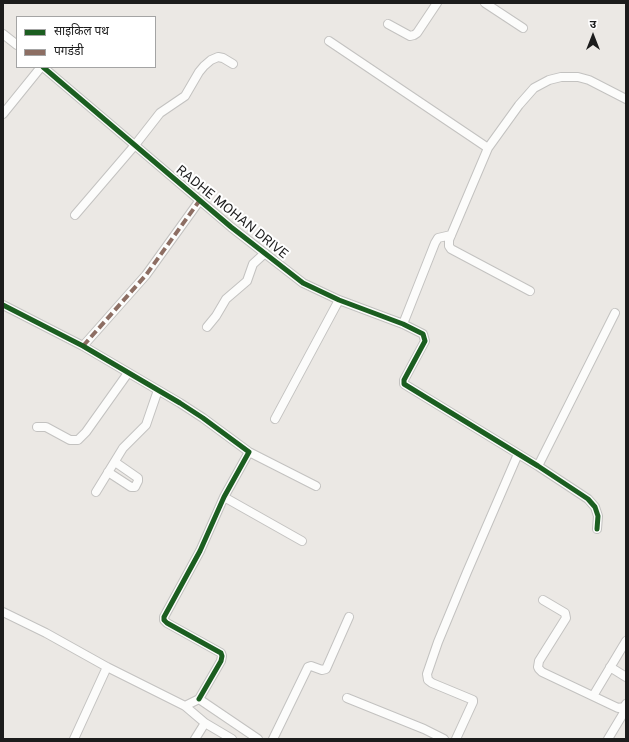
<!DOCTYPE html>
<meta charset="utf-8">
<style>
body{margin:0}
#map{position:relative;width:629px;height:742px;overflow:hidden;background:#ebe8e4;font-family:"Public Sans","Noto Sans Devanagari",sans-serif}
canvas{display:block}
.frame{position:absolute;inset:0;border:4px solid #1c1c1c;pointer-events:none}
.legend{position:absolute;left:16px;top:16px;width:140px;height:52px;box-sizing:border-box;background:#fff;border:1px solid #a4a4a4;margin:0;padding:5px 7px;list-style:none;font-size:12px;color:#1c1c1c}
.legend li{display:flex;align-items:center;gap:8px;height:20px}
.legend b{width:20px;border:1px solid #a4a4a4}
.north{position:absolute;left:573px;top:16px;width:40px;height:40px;-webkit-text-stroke:3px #fff;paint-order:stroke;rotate:0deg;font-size:11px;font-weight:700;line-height:16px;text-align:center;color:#1c1c1c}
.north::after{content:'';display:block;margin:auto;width:14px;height:18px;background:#1c1c1c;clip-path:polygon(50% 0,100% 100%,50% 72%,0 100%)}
</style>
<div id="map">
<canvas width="629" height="742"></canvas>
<div class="frame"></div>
<ul class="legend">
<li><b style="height:5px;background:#1b5e20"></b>साइकिल पथ</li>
<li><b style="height:5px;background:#8d6e63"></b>पगडंडी</li>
</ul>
<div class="north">उ</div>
</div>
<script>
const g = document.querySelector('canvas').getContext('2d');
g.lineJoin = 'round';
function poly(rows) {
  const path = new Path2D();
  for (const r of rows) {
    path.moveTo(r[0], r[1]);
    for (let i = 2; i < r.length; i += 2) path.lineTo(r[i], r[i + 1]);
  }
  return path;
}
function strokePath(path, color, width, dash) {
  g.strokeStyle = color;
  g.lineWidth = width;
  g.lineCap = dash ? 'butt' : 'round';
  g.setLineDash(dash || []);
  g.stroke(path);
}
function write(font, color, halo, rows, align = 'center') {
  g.font = font + ' "Public Sans",sans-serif';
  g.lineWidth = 4;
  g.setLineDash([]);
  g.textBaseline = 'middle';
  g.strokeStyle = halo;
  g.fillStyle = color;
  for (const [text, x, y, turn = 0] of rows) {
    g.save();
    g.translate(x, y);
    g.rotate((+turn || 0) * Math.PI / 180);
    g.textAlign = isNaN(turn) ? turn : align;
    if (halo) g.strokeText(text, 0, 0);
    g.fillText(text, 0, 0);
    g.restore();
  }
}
const minor = poly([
 [485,3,523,28],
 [388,24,410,36,414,35,417,33,437,3],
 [3,34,17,45],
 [329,41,488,148],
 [43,67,231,227,303,283,339,300,403,324,423,334,425,341,404,380,404,384,538,466,588,499,595,507,598,516,597,529],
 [3,114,41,67],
 [75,215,135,145,160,113,185,96,199,72,204,66,211,60,218,57,223,58,233,64],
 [530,291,451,249,449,246,449,240,488,148,519,105,534,88,549,80,561,77,578,77,589,80,626,99],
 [3,305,83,346,180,403,203,418,249,452,224,497,200,551,164,617,164,620,167,623,221,653,222,656,221,661,199,699],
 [403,324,435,243,438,238,451,235],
 [207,327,216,316,226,299,247,281,253,264,265,253],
 [83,346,146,275,200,200],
 [275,419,339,300],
 [37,427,46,427,70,440,78,440,86,432,128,373],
 [249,452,316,486],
 [538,466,615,313],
 [108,472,131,487,135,487,138,481,138,478,115,462],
 [96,492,123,448,146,425,158,390],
 [224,497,302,541],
 [543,600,565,613,566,618,539,661,538,667,539,669,542,672,618,708,624,707,626,704],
 [3,612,46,633,107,667,185,706,205,723,232,739],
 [610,667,626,677],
 [593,696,626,641],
 [347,698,424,729,444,739],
 [185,706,199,699,258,739],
 [74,739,107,667],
 [195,739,205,723],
 [273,739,308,667,311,666,322,670,326,669,349,617],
 [456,739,473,702,473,700,432,683,428,680,427,674,438,642,467,572,518,454],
 [608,739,623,714,624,707]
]);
strokePath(minor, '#c3c2c0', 10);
strokePath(minor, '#fcfcfb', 8);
strokePath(poly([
 [83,346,146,275,200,200]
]), '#8d6e63', 4, [8, 4]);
strokePath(poly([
 [43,67,231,227,303,283,339,300,403,324,423,334,425,341,404,380,404,384,538,466,588,499,595,507,598,516,597,529],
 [3,305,83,346,180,403,203,418,249,452,224,497,200,551,164,617,164,620,167,623,221,653,222,656,221,661,199,699]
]), '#1b5e20', 5);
write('13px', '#1c1c1c', '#fff', [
 ["RADHE MOHAN DRIVE",232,212,39]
]);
</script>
